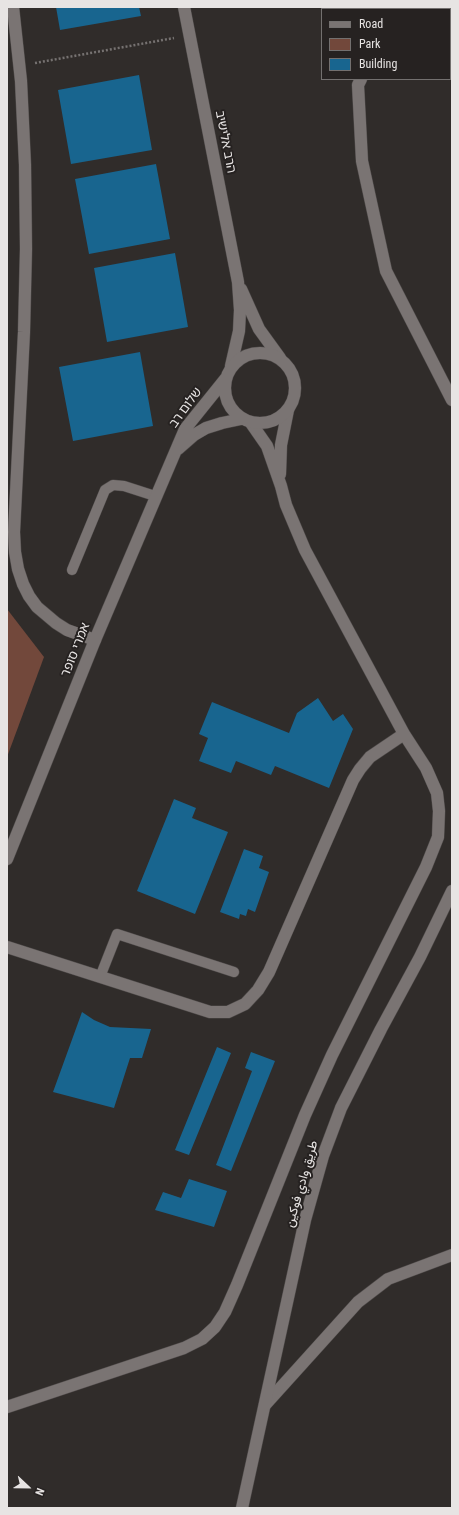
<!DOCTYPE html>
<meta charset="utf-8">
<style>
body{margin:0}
#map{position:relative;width:459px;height:1515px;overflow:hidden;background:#302c2a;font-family:"Roboto Condensed",sans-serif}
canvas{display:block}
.frame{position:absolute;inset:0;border:8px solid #e7e4e3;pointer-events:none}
.legend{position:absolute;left:321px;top:8px;width:130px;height:72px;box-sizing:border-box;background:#262221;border:1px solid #73706f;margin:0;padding:5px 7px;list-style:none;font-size:12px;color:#e7e4e3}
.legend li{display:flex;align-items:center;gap:8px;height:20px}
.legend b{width:20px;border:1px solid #73706f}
.north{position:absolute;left:8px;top:1467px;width:40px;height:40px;-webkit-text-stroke:3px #262221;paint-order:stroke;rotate:112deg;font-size:11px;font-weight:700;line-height:16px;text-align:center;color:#e7e4e3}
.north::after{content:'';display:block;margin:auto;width:14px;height:18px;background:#e7e4e3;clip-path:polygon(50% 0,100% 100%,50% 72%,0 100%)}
</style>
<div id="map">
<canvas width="459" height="1515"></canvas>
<div class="frame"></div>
<ul class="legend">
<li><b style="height:5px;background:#7a7473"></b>Road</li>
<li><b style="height:11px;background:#72483b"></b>Park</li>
<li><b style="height:11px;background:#18658f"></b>Building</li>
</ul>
<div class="north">N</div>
</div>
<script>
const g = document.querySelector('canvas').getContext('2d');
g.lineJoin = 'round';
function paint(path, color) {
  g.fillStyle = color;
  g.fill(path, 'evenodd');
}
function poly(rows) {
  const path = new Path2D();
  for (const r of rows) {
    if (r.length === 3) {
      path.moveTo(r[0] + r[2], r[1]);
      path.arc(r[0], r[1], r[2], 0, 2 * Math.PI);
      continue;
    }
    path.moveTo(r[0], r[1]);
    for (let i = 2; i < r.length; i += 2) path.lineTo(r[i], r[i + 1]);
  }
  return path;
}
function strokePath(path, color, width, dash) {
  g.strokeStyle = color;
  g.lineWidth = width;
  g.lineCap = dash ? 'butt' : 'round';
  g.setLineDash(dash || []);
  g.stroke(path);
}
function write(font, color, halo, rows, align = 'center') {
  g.font = font + ' "Roboto Condensed",Vazirmatn,"Noto Sans Hebrew",sans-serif';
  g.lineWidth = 4;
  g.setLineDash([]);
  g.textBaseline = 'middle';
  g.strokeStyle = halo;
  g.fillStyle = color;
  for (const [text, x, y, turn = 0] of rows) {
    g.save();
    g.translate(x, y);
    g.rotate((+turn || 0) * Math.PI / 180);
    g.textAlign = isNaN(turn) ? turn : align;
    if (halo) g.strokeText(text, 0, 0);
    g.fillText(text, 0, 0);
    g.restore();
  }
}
paint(poly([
 [7,609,44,657,7,757]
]), '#72483b');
paint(poly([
 [56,7,139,7,141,16,60,30],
 [139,75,152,150,71,164,58,90],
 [156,164,170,239,89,254,75,179],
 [175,253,188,327,107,342,94,268],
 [140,352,153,426,73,441,59,367],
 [318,698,333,721,343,714,353,729,329,788,275,766,271,775,236,761,231,773,199,761,208,738,199,734,212,702,289,733,297,713],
 [174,799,196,808,192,818,228,832,195,914,137,891],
 [244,849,263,856,259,868,269,872,255,912,248,909,246,916,240,914,239,919,220,912],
 [82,1012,94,1020,110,1027,151,1029,142,1058,130,1058,114,1108,53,1092],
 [217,1047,231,1053,189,1155,175,1150],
 [251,1052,275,1061,231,1171,216,1165,252,1071,245,1068],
 [189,1179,227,1191,214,1227,155,1210,163,1192,181,1198]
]), '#18658f');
const lane = poly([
 [72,570,105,490,113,485,124,486,155,496],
 [100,977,117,934,234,972]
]);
const street = poly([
 [13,7,21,81,25,165,26,249,24,332,14,532,15,552,18,569,23,584,29,596,37,607,56,623,67,630,95,640],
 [184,7,238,282,240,310,239,331,231,366],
 [390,9,391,7],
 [361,79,358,85,362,161,386,271,452,400],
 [241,289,259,329,280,358],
 [280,474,281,445,288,410],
 [7,947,210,1012,228,1012,245,1004,258,990,269,972,353,780,360,769,370,757,404,734],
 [265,1405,358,1302,388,1279,452,1255],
 [7,1407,184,1348,202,1339,215,1327,225,1312,237,1285,305,1115,332,1055,426,867,438,837,439,811,437,793,426,768,404,734,305,550,286,505,281,486,267,446,251,423]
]);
const secondary = poly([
 [260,388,35],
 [178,449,194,435,206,428,222,423,241,419],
 [7,859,95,640,185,429,226,378],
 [242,1508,305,1220,323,1156,341,1108,381,1029,420,957,452,891]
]);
strokePath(lane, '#4e4a49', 11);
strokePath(street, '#4e4a49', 13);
strokePath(secondary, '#4e4a49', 13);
strokePath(poly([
 [35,63,174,38]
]), '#767271', 2.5, [2, 2]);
strokePath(lane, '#7a7473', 10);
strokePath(street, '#7a7473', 12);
strokePath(secondary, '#7a7473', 12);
write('13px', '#e7e4e3', '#262221', [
 ["הרב אלישיב",225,142,79],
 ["שלום רב",186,408,-54],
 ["אמרי סופר",76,650,-68],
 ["طريق وادي فوکين",302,1184,-74]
]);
</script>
